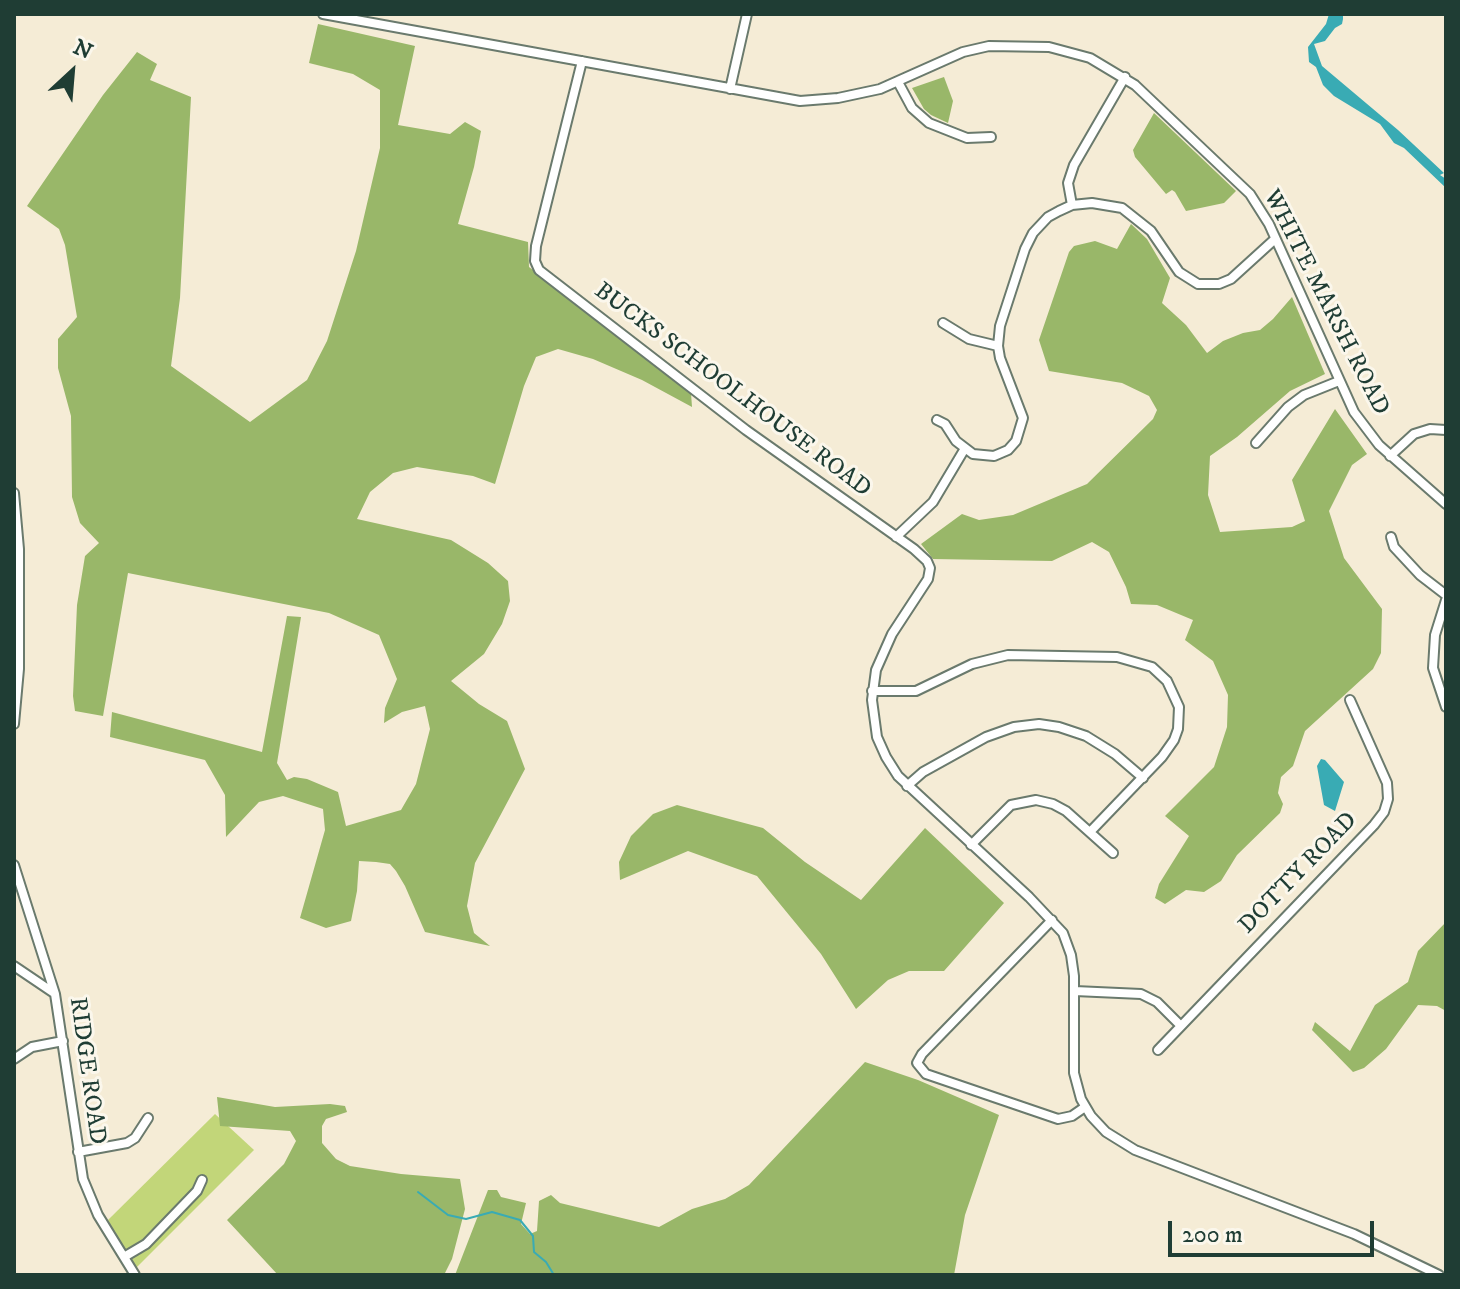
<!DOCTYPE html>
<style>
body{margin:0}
#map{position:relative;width:1460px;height:1289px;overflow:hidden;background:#f5ecd6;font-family:"IM FELL DW Pica",serif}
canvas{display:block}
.frame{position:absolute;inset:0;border:16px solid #1f3d34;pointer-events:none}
.north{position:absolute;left:32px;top:32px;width:80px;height:80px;-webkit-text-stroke:6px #fbf7ec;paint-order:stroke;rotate:26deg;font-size:22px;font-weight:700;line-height:32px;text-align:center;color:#1f3d34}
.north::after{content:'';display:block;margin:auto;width:28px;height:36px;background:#1f3d34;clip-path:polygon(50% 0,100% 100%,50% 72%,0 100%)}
.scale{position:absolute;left:1168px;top:1221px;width:206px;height:36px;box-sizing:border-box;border:4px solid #1f3d34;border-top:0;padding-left:10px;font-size:24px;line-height:28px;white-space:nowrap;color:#1f3d34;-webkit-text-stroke:6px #fbf7ec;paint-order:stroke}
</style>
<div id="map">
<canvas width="1460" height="1289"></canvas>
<div class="frame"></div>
<div class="north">N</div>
<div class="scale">200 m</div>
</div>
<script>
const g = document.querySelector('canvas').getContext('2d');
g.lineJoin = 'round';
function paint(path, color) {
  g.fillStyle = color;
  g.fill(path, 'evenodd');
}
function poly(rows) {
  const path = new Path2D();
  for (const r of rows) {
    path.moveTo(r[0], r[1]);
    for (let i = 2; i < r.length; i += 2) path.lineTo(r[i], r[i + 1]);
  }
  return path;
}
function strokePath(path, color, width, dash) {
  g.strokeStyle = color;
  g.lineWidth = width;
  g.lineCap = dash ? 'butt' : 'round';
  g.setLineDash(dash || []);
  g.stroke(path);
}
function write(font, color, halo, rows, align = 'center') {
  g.font = font + ' "IM FELL DW Pica",serif';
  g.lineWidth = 6;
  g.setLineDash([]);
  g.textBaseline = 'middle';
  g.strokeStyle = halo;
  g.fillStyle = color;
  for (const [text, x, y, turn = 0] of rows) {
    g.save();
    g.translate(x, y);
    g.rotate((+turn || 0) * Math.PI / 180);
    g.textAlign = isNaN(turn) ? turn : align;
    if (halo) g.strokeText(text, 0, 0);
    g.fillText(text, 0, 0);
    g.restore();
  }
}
paint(poly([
 [215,1114,254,1150,135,1269,108,1220]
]), '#c2d679');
paint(poly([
 [318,24,415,46,398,125,450,134,465,122,481,131,474,167,458,224,528,242,529,267,691,393,692,407,642,380,593,359,558,349,536,357,524,386,495,484,473,476,417,467,393,473,370,492,357,519,451,540,488,563,508,581,510,601,502,624,484,654,451,681,479,704,507,721,525,769,475,863,467,906,474,933,490,946,425,932,405,886,396,871,390,864,376,862,359,861,357,891,351,921,326,928,300,918,325,830,323,809,283,796,259,802,226,837,225,795,205,760,110,737,112,712,262,752,287,616,301,617,277,763,287,780,294,777,307,779,338,792,346,826,401,810,416,784,430,729,425,706,402,712,384,723,385,708,397,679,379,635,329,613,128,573,103,716,75,711,73,696,77,605,85,556,99,543,80,523,72,497,71,416,58,368,58,339,77,317,65,245,59,229,27,206,103,95,137,52,157,64,150,80,191,97,180,298,171,366,250,422,307,380,327,341,356,251,380,148,380,90,353,74,309,63],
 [944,77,953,101,948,123,931,115,924,109,912,88],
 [1154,113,1236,191,1224,203,1186,211,1175,192,1172,190,1166,194,1135,157,1133,150],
 [1131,224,1147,239,1170,278,1162,303,1186,325,1207,353,1223,341,1243,333,1260,330,1273,319,1292,297,1325,374,1290,391,1237,437,1210,456,1208,495,1220,532,1292,527,1305,521,1292,480,1335,409,1367,454,1352,465,1329,511,1344,558,1382,609,1381,653,1373,669,1305,731,1293,766,1281,777,1278,793,1283,804,1280,813,1237,855,1221,881,1204,892,1186,890,1165,904,1155,898,1159,884,1189,836,1165,816,1214,767,1227,727,1228,695,1213,661,1185,640,1193,620,1157,605,1131,604,1126,587,1109,552,1092,542,1052,561,933,559,921,544,962,514,979,520,1013,515,1087,484,1153,419,1157,410,1149,396,1122,383,1049,371,1039,340,1069,252,1074,246,1095,241,1117,249],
 [677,805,763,828,805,862,861,900,925,828,1004,903,944,971,909,971,888,980,856,1009,821,954,757,876,688,851,620,880,619,862,631,836,653,814],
 [1446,922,1446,1011,1437,1006,1418,1005,1386,1049,1364,1068,1353,1072,1312,1030,1315,1022,1350,1051,1375,1005,1408,982,1418,951],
 [865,1062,918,1080,999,1115,965,1215,954,1275,455,1275,488,1190,497,1190,501,1197,526,1203,521,1224,530,1234,537,1231,539,1201,551,1195,560,1203,659,1227,692,1209,725,1199,749,1185],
 [217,1097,275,1107,330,1104,345,1106,347,1112,326,1119,322,1126,322,1143,336,1159,350,1166,401,1174,460,1179,465,1209,452,1259,444,1275,278,1275,227,1220,284,1164,296,1141,290,1131,220,1126]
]), '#99b769');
paint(poly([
 [1329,14,1343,14,1343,19,1342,24,1335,28,1325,41,1314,44,1322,66,1398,130,1444,173,1440,175,1446,179,1446,188,1404,148,1394,143,1380,124,1334,96,1323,85,1316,67,1309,62,1308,47,1326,24],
 [1321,759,1325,760,1344,782,1335,811,1324,805,1317,766]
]), '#39abb4');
strokePath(poly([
 [418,1192,448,1215,466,1219,492,1212,520,1220,533,1236,534,1252,546,1262,554,1275]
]), '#39abb4', 2);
const street = poly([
 [323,14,800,101,838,98,880,89,963,52,989,46,1049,47,1090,58,1135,85,1250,194,1269,224,1354,412,1379,445,1446,504],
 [582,61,536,246,535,261,539,270,746,430,914,549,927,561,930,568,928,579,892,634,876,670,872,700,877,737,886,757,898,776,1029,897,1063,933,1071,955,1074,976,1074,1073,1081,1099,1091,1116,1106,1132,1135,1150,1354,1234,1439,1275],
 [898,82,912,108,929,123,967,138,991,137],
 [730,89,747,14],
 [1072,205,1068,183,1074,165,1125,77],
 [943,323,969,339,998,346],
 [937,420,945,424,956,441,973,454,994,456,1008,450,1016,441,1023,418,1000,358,998,346,1000,326,1025,249,1033,233,1048,217,1059,211,1072,205,1092,203,1122,208,1151,231,1179,272,1198,284,1219,284,1231,279,1275,239],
 [1256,443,1288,407,1304,395,1339,381],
 [1390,456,1414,434,1430,429,1446,430],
 [14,493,19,549,19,669,14,724],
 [896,537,933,502,964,450],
 [1391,537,1394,547,1420,575,1446,595],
 [1446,600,1435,635,1433,668,1446,707],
 [872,691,916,691,972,664,1008,655,1117,657,1152,667,1167,681,1179,707,1178,729,1174,740,1162,757,1090,832],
 [907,786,923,772,986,737,1014,727,1039,724,1059,727,1086,736,1115,754,1143,778],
 [971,845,1011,805,1036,800,1053,804,1066,811,1113,853],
 [14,865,55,994,83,1179,98,1215,135,1275],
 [1052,920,922,1054,917,1063,926,1074,1058,1119,1072,1116,1085,1107],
 [14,966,54,993],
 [1075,991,1141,994,1157,1002,1181,1026],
 [1158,1050,1374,825,1384,812,1388,799,1387,783,1350,700],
 [14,1059,32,1047,63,1041],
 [78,1152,127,1143,135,1138,148,1118],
 [124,1257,146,1244,197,1191,202,1180]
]);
strokePath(street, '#6a7a6d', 12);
strokePath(street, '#fff', 8);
write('24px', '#1f3d34', '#fbf7ec', [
 ["WHITE MARSH ROAD",1325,303,63],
 ["BUCKS SCHOOLHOUSE ROAD",732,391,37],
 ["DOTTY ROAD",1299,874,-46],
 ["RIDGE ROAD",86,1071,82]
]);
</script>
